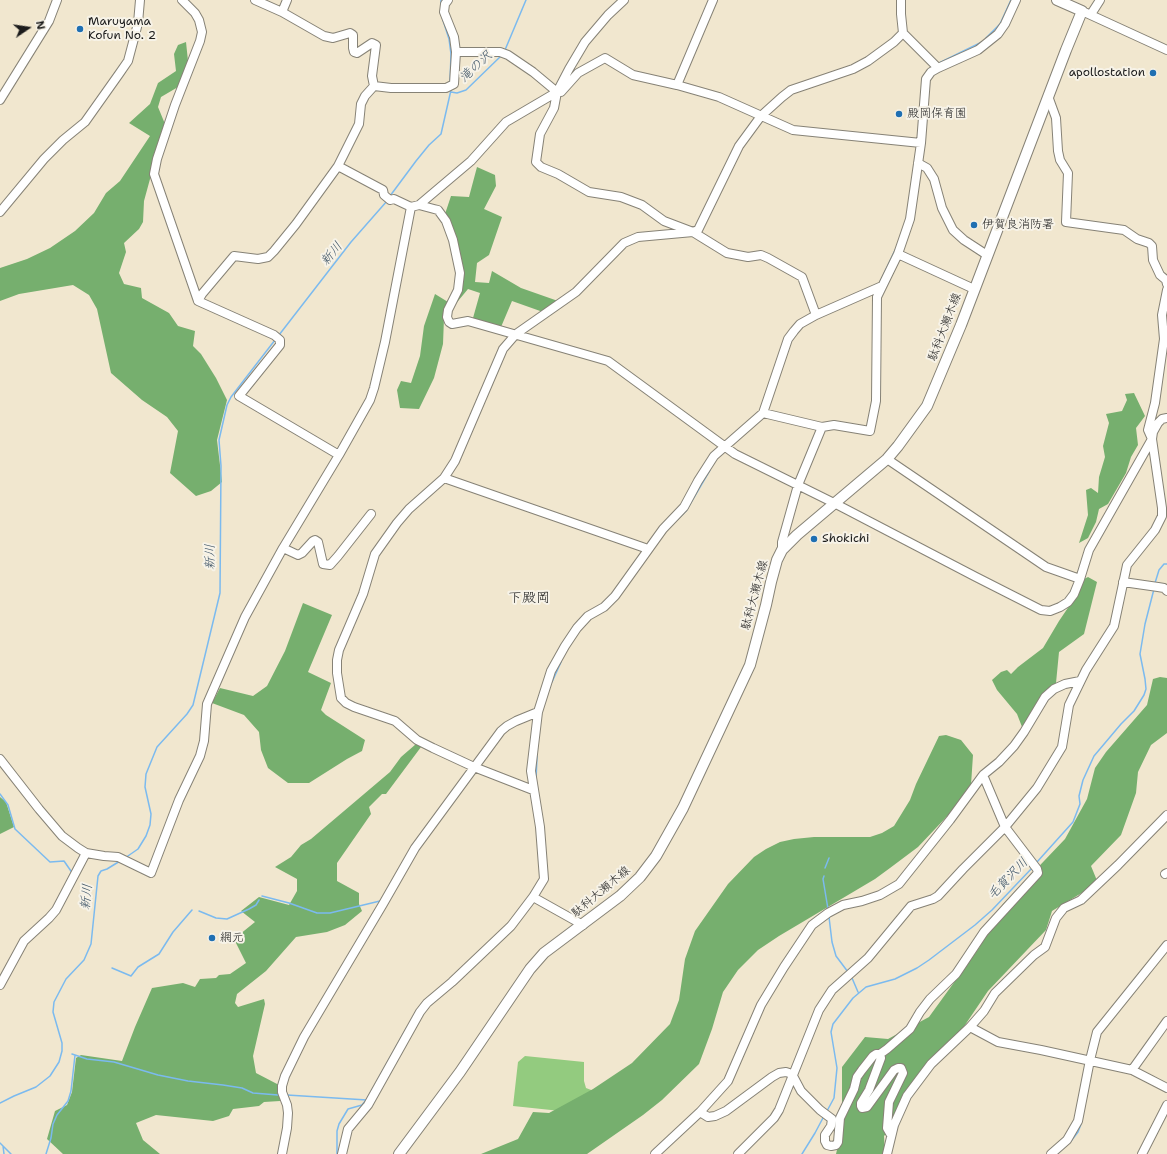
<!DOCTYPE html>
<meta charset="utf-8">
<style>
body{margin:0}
#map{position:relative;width:1167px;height:1154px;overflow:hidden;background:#f1e7cf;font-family:"Shantell Sans",sans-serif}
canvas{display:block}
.north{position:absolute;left:8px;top:8px;width:40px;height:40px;-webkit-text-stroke:3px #f7f3e8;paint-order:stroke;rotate:77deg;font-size:11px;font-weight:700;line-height:16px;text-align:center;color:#1c1c1c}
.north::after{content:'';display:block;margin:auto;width:14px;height:18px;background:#1c1c1c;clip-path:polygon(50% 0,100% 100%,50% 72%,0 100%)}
</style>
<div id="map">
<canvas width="1167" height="1154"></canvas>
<div class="north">N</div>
</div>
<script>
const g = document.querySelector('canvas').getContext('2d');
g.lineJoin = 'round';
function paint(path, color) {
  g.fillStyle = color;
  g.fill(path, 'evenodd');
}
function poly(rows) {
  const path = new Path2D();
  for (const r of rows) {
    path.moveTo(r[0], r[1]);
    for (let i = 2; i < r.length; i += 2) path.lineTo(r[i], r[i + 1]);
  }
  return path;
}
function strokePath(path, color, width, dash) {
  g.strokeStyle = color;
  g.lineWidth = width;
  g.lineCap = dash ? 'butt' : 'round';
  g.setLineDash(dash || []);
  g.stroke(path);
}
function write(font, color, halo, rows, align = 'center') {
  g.font = font + ' "Shantell Sans","Klee One",sans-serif';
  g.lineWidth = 4;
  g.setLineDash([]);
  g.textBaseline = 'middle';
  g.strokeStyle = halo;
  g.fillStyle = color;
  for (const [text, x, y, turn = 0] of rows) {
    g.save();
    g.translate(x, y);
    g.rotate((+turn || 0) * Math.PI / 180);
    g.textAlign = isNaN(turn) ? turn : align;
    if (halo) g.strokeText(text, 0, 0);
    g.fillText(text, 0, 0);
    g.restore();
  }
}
paint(poly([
 [525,1056,584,1062,584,1081,586,1088,599,1093,570,1112,513,1106,518,1062]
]), '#93cb7f');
paint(poly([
 [186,42,188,61,178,87,161,97,158,107,165,124,144,201,143,222,139,229,124,243,126,252,119,273,124,284,141,288,142,298,169,313,178,326,195,331,193,346,201,354,216,378,227,400,217,440,222,482,211,491,196,496,170,473,178,431,167,417,142,400,111,373,97,309,89,295,73,285,19,294,0,301,0,268,27,259,50,248,75,231,94,213,106,193,120,181,150,136,129,123,150,104,158,83,176,71,174,54,178,45],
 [477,167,495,175,496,186,484,209,502,217,489,255,477,263,475,282,489,283,492,271,521,288,558,301,543,312,512,301,501,327,473,318,480,293,468,289,444,318,443,344,434,378,419,409,400,408,397,390,401,381,411,383,420,356,424,326,435,294,448,302,464,280,458,245,445,214,451,196,469,197],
 [1134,393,1145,416,1136,428,1138,445,1131,457,1126,473,1108,504,1099,509,1096,522,1088,538,1079,543,1088,515,1086,490,1091,488,1098,493,1099,477,1105,457,1103,446,1109,423,1106,414,1122,411,1127,400,1125,394],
 [1088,577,1097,582,1084,634,1059,652,1056,683,1024,732,1017,714,997,690,992,680,1001,672,1007,670,1011,674,1018,667,1043,648,1059,621,1080,590,1084,579],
 [303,603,332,615,308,672,331,683,321,710,326,715,365,740,362,751,347,759,309,783,288,783,268,768,261,750,259,732,244,715,212,703,220,688,253,696,267,686,285,651],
 [1160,677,1167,678,1167,733,1151,745,1138,772,1136,793,1121,835,1091,866,1098,883,1052,911,1046,930,988,991,963,1028,919,1074,894,1125,884,1136,885,1154,836,1154,842,1129,842,1067,865,1037,888,1039,929,1017,979,948,1003,904,1065,839,1087,799,1095,768,1106,752,1147,705,1153,679],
 [946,735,961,740,973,755,971,785,953,810,918,847,890,868,875,879,779,936,758,950,738,970,723,992,712,1029,699,1064,662,1100,643,1115,587,1154,481,1154,518,1139,533,1112,549,1113,593,1089,632,1063,670,1024,679,1000,685,959,695,931,728,884,754,857,766,849,780,842,794,839,814,837,870,837,882,833,894,826,910,800,916,784,939,736],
 [416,744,421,747,386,794,382,794,369,807,371,814,337,863,337,881,359,893,359,904,362,911,345,925,327,932,296,937,266,971,237,994,235,1003,238,1007,264,999,265,1004,253,1056,256,1073,279,1085,280,1101,264,1102,259,1106,233,1109,229,1116,213,1121,156,1115,136,1123,143,1140,160,1154,63,1154,47,1139,55,1111,67,1105,72,1092,76,1058,81,1055,122,1061,135,1027,152,988,183,983,195,987,200,979,216,978,219,975,230,974,246,963,234,939,255,922,241,911,259,897,289,905,297,891,297,879,275,867,291,857,301,845,311,839,390,772,401,757],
 [0,797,6,802,14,827,0,834]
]), '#76af6e');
strokePath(poly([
 [441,14,441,0],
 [442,17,449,39,451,54,450,82],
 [986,38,1000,24,1011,0],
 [505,50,526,0],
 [939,63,982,42],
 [451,92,457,93,466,90,502,55],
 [390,196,416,161,429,145,441,134,451,90],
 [880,282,897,246],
 [279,335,351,242,387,201],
 [678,519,686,511,710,470],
 [1155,583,1159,570,1164,564,1167,564],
 [552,682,561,662],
 [536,780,537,756],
 [0,794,8,805,15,829,50,862,64,861,73,874],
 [125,858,138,849,146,836,150,825,151,814,145,787,146,774,157,747,187,714,193,705,220,593,221,466,219,440,227,405,231,397,275,340],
 [1037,862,1073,822,1080,804,1079,796,1083,780,1094,756,1121,724,1134,711,1144,695,1146,689,1145,679,1140,654,1145,624,1154,589],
 [825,868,829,858],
 [824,876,823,879,828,909],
 [262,896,289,903,317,913,330,913,380,901],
 [199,911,216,918,227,919,249,909,256,905,259,900],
 [829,917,832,942,836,956,848,972],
 [112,968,131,976,138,967,159,954,173,932,192,910],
 [852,978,858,992],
 [72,1054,87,1059,114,1062,158,1075,188,1081,223,1085,242,1088,253,1093,278,1095],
 [287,1095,367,1100],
 [368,1097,407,1027],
 [0,1103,14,1096,36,1087,50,1076,59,1062,62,1051,62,1043,53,1012,54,1002,66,979,84,960,91,944,98,876,101,871,107,869,120,861],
 [827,1111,834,1098,837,1068,831,1032,833,1024,853,998,866,987,895,979,917,968,929,960,975,925,992,910,1033,867],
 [1071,1141,1078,1132,1081,1124],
 [0,1143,11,1154],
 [3,1146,4,1154],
 [46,1154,51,1138,53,1124,57,1115,68,1101,71,1091,75,1055],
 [337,1154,337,1131,339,1124,348,1109,362,1105,366,1100],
 [802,1154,815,1133,824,1116],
 [1057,1154,1068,1144]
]), '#7bbaef', 1.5);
const minor = poly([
 [182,0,195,13,199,20,202,32,200,41,175,105,157,159,154,174,198,301,274,335,280,340,280,345,239,396,339,455],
 [255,0,282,12,324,36,333,38,350,33,353,35,353,48,354,52,357,53,372,43,376,45,372,76,374,86],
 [624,0,608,15,585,42,569,69,557,92,554,108,540,134,536,162,541,167,558,174,589,192,621,197,642,205,664,221,693,232,727,253,748,257,761,255,768,258,802,277,816,315],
 [901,0,901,14,903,33,938,68],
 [1082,11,1167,50],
 [1093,11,1100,0],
 [282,12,287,0],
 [456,52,500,52,508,55,533,72,557,92],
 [677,85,713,0],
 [374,86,391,88,446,88,454,84,456,52,454,37,444,12,445,4,448,0],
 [1048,96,1056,118,1058,151,1060,160,1068,173,1066,222,1124,230,1137,239,1149,243,1152,246,1153,260,1160,275,1166,280,1167,284],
 [0,100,49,21,57,0],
 [918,163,927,168,934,179,942,208,953,230,964,240,987,255],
 [338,166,383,190,384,195,390,200,394,199,411,207,419,205,434,209,438,210,446,221,453,240,460,273,458,290,448,310,447,317,449,322,452,324,468,321,608,361,735,454,834,503,976,577,1041,610,1050,611,1060,607,1068,602,1074,594,1080,579,1089,550,1152,439,1153,432,1158,423,1162,419,1167,418],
 [419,205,471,161,506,122,557,92,561,92,578,73,605,58,633,75,677,85,719,97,793,130,921,143],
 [0,212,44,159,63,140,85,122,119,74,128,61,136,31,138,23,140,0],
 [898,254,974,289],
 [198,301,202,294,234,256,258,259,268,257,274,251,296,224,338,166,359,124,361,104,365,96,374,86],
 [763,413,822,427,834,425,870,431,876,401,877,297,898,254,910,219,921,143,926,79,931,72,938,68,978,50,998,34,1005,24,1016,0],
 [887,459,1046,567,1080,579],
 [444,478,648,549],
 [283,548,298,555,302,553,313,541,315,540,318,542,323,564,330,565,338,556,371,514],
 [782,550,782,542,798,485,822,427],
 [1123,582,1158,587,1164,588,1167,591],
 [0,759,39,809,62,836,78,848,86,853,104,856,118,857,151,873,179,800,200,756,204,741,207,704,245,617,283,548,339,455,370,400,374,388,385,342,411,207],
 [983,775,999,762,1014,746,1024,732,1045,697,1054,689,1065,684,1080,681],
 [533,790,474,767,433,748,417,740,395,721,354,707,346,703,341,698,337,673,337,660,339,650,363,594,375,554,397,523,409,509,444,478,455,461,503,349,516,334,576,292,624,243,638,237,693,232,698,230,739,146,761,116,782,97,791,90,853,69,868,61,894,42,903,33],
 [1165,874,1167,873],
 [533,897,583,925],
 [0,985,24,941,49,918,56,910,86,853],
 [970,1027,998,1042,1041,1050,1132,1070,1167,1088],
 [880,1054,881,1058,869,1090,861,1103,861,1106,862,1108,867,1107,894,1070,898,1068,901,1068,903,1073,889,1102,887,1128,891,1135],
 [1132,1070,1167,1021],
 [282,1154,287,1128,288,1113,287,1105,282,1092,282,1086,285,1076,304,1037,383,904,415,848,501,731,507,726,516,721,538,712],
 [342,1154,348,1129,368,1105,420,1012,427,1003,452,982,511,926,533,897,544,879,540,827,531,771,538,712,551,671,565,646,577,628,588,616,604,607,615,596,663,529,684,507,698,481,714,456,763,413,788,339,794,331,800,324,816,315,882,286],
 [655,1154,700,1112,728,1081,761,1005,784,967,812,925,828,913,843,905,862,901,880,895,899,884,950,820,983,775,1005,827,1037,869,1038,873,984,932,956,974,930,999,920,1012,910,1029,887,1049,880,1054,876,1054,873,1056,862,1070,857,1077,854,1089,840,1118,838,1142,836,1145,831,1146,827,1145,825,1141,825,1135,831,1126,832,1119,820,1110,801,1091,792,1074,786,1072,779,1073,772,1077,726,1111,715,1116,708,1117,700,1112],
 [738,1154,774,1118,779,1110,819,1010,832,990,868,958,911,906,933,899,938,896,963,869,1005,827,1037,788,1062,747,1069,705,1086,670,1114,626,1127,565,1155,530,1162,516,1162,508,1152,439,1148,430,1155,403,1164,339,1162,315,1167,290],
 [887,1154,894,1125,907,1096,931,1064,970,1027,984,1011,995,993,1034,955,1045,947,1056,918,1064,908,1081,900,1118,865,1167,815],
 [1051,1154,1067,1140,1078,1121,1090,1060,1097,1032,1167,945],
 [1142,1154,1167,1105]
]);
const major = poly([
 [399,1154,460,1072,530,969,544,953,620,896,640,877,656,856,683,808,750,665,766,605,771,582,777,560,782,550,797,535,887,459,898,446,927,406,961,325,1066,50,1082,11,1057,0]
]);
strokePath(minor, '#868276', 10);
strokePath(major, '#868276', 12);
strokePath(minor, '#fff', 8);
strokePath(major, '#fff', 10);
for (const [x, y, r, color] of [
 [80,29,4,"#1f6fb2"],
 [1153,73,4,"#1f6fb2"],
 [899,114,4,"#1f6fb2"],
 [974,225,4,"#1f6fb2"],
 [814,539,4,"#1f6fb2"],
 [212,938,4,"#1f6fb2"]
]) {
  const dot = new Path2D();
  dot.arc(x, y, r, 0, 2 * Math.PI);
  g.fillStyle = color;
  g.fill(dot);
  strokePath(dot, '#f7f3e8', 1.5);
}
write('12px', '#1c1c1c', '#f7f3e8', [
 ["Maruyama",88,22],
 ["Kofun No. 2",88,36],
 ["apollostation",1145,73,"right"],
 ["殿岡保育園",907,114],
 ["伊賀良消防署",982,225],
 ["Shokichi",822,539],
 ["網元",220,938]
], 'left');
write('12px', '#1c1c1c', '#f7f3e8', [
 ["駄科大瀬木線",945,327,-69],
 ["駄科大瀬木線",755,595,-75],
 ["駄科大瀬木線",601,892,-40]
]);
write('italic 13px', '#3d5366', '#f7f3e8', [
 ["滝の沢",476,67,-43],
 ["新川",332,254,-50],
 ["新川",211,557,-90],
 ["毛賀沢川",1008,879,-46],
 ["新川",87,897,-84]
]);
write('14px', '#1c1c1c', '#f7f3e8', [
 ["下殿岡",529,598]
]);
</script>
